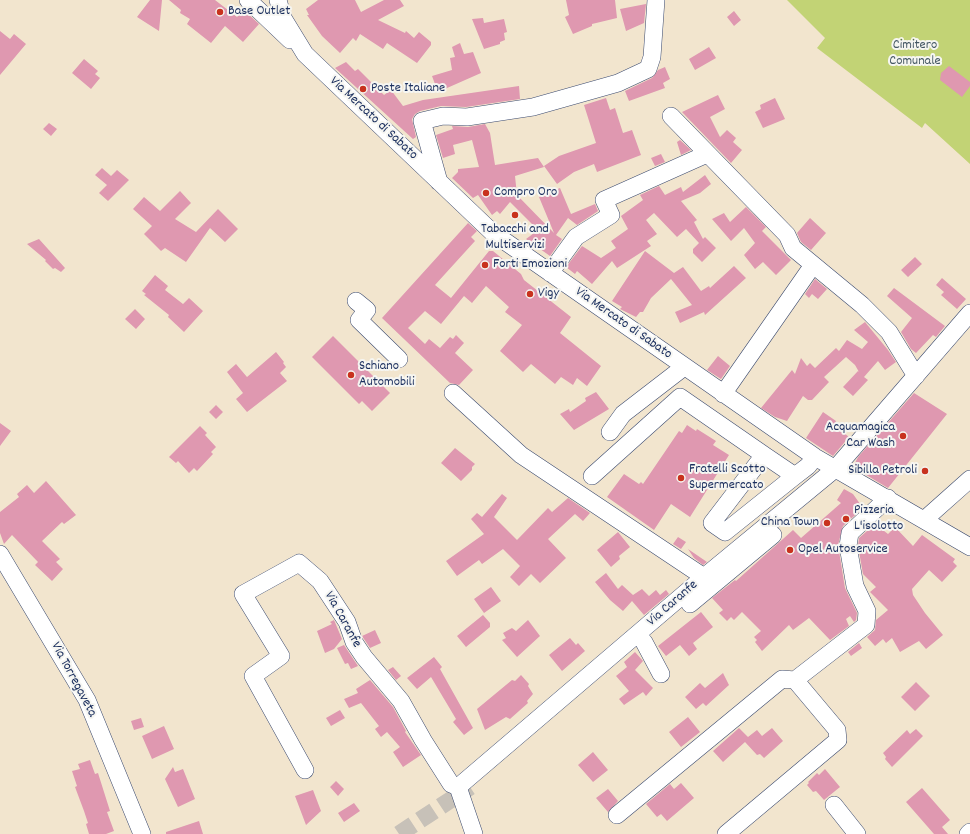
<!DOCTYPE html>
<style>
body{margin:0}
canvas{display:block;background:#f2e5ce}
</style>
<canvas width="970" height="834"></canvas>
<script>
const g = document.querySelector('canvas').getContext('2d');
g.lineJoin = 'round';
function paint(path, color) {
  g.fillStyle = color;
  g.fill(path, 'evenodd');
}
function poly(rows) {
  const path = new Path2D();
  for (const r of rows) {
    path.moveTo(r[0], r[1]);
    for (let i = 2; i < r.length; i += 2) path.lineTo(r[i], r[i + 1]);
  }
  return path;
}
function strokePath(path, color, width, dash) {
  g.strokeStyle = color;
  g.lineWidth = width;
  g.lineCap = dash ? 'butt' : 'round';
  g.setLineDash(dash || []);
  g.stroke(path);
}
function write(font, color, halo, rows, align = 'center') {
  g.font = font + ' Dekko,sans-serif';
  g.lineWidth = 4;
  g.setLineDash([]);
  g.textBaseline = 'middle';
  g.strokeStyle = halo;
  g.fillStyle = color;
  for (const [text, x, y, turn = 0] of rows) {
    g.save();
    g.translate(x, y);
    g.rotate((+turn || 0) * Math.PI / 180);
    g.textAlign = isNaN(turn) ? turn : align;
    if (halo) g.strokeText(text, 0, 0);
    g.fillText(text, 0, 0);
    g.restore();
  }
}
paint(poly([
 [787,0,970,0,970,164,925,123,922,128,817,48,825,38]
]), '#c2d375');
paint(poly([
 [150,0,162,0,159,31,137,17],
 [169,0,215,0,237,17,244,10,259,24,243,42,225,26,211,43,187,24,190,19,180,13,181,10],
 [318,0,355,0,361,12,384,0,400,0,404,6,378,20,405,33,406,31,414,38,419,32,431,42,431,45,417,63,387,43,383,49,360,34,356,41,353,38,340,53,322,36,307,15,309,15,306,9],
 [566,0,615,0,617,18,592,24,592,26,573,34,565,17,569,15],
 [646,4,644,23,626,31,620,9],
 [734,11,741,20,734,26,727,17],
 [483,18,484,23,504,19,507,32,504,33,505,40,500,42,500,44,484,49,472,19],
 [0,31,10,39,14,34,26,44,0,75],
 [460,43,464,54,473,52,481,73,438,92,432,76,452,70,450,58,455,57,452,47],
 [709,47,716,58,695,70,689,59],
 [84,59,98,71,95,74,100,78,91,89,72,73],
 [346,62,355,71,358,69,384,95,391,90,403,106,423,100,519,86,520,99,466,107,441,106,420,111,415,114,412,119,416,137,413,139,335,68],
 [949,66,970,82,970,86,962,97,940,80,941,73],
 [665,67,670,79,663,83,665,88,629,101,625,91,652,78,658,70],
 [718,95,725,109,710,117,720,137,727,130,736,138,733,142,742,150,731,163,682,112],
 [606,98,610,110,615,108,623,133,632,130,641,155,597,172,594,164,574,172,557,184,544,166,559,156,596,143,584,105],
 [775,98,785,119,763,128,755,112,761,109,760,105],
 [49,123,57,129,51,136,43,129],
 [485,124,490,133,495,165,538,158,544,167,515,176,517,195,554,233,539,197,560,188,571,214,595,204,598,211,577,225,568,218,556,235,562,239,550,256,526,239,538,230,510,202,500,214,497,211,492,215,478,195,473,198,452,178,458,172,458,169,479,167,472,140,453,145,455,154,443,158,436,135,453,129,452,126,468,127],
 [680,140,691,150,681,155,677,142],
 [661,154,665,162,655,166,651,158],
 [102,168,111,176,117,170,129,180,108,201,99,193,107,185,95,175],
 [705,175,711,184,700,193,681,201,697,220,694,222,703,239,705,237,716,248,702,262,693,253,693,249,699,243,686,229,677,237,654,213,646,220,657,234,647,241,651,246,617,268,612,261,592,284,577,271,575,274,566,267,582,246,601,258,616,248,611,241,628,229,621,216,643,200,640,195,659,186,665,195,681,187,683,192],
 [180,191,191,203,175,219,196,232,218,209,238,229,225,242,210,228,186,262,165,248,161,251,144,234,152,226,133,209,144,197,160,211],
 [746,207,766,227,762,231,791,260,776,275,763,262,755,269,744,255,755,243,744,228,731,241,712,219,724,213,730,222],
 [810,218,826,233,811,250,801,242,797,233],
 [468,223,477,231,471,237,475,241,435,285,451,298,489,251,493,251,521,274,524,280,571,317,560,333,601,366,587,386,577,378,573,385,561,377,555,384,531,364,523,372,500,351,522,325,505,312,509,307,486,286,472,303,464,296,441,324,425,311,408,328,425,344,429,339,440,348,450,337,453,339,456,335,464,343,455,353,473,370,459,385,450,383,382,318],
 [39,239,65,268,61,272,55,268,53,269,45,261,46,260,27,244],
 [645,251,674,273,683,267,701,291,709,286,710,288,734,266,746,278,705,315,704,312,680,323,675,312,692,305,671,279,651,298,643,312,640,312,636,317,620,309,622,307,612,301],
 [915,257,922,264,908,277,901,270],
 [155,275,168,286,165,290,183,304,189,298,203,311,184,332,168,317,169,315,144,295,146,294,142,291],
 [942,278,966,299,957,309,941,295,944,292,936,285],
 [815,279,827,289,818,299,812,294,809,298,805,294],
 [894,288,945,326,936,337,933,335,916,353,911,349,901,332,912,318,887,296],
 [135,309,145,319,136,329,125,319],
 [865,322,888,350,896,362,885,370,878,361,864,377,868,380,853,396,843,387,858,371,859,372,855,365,846,357,824,377,829,382,812,400,808,400,803,396,787,421,775,417,761,408,792,370,795,374,801,358,807,366,810,363,815,368,836,348,839,351,847,340,862,349,868,342,854,330],
 [333,336,390,393,372,411,362,401,359,404,312,357],
 [276,352,284,362,283,363,286,367,280,373,287,381,247,412,236,399,243,393,227,372,236,364,247,377],
 [718,356,730,366,721,379,707,370],
 [596,392,609,409,574,430,560,414,569,409,570,412,586,401,585,398],
 [914,393,947,414,888,488,853,467,858,457],
 [216,405,223,412,216,419,209,412],
 [823,412,836,421,834,425,849,437,833,456,806,438],
 [0,423,11,431,0,446],
 [687,425,696,431,697,429,716,441,713,445,729,455,690,517,671,504,654,530,607,497,624,474,639,484,641,482,643,484,679,431,682,433],
 [200,426,207,433,205,435,216,447,211,452,213,454,197,471,194,468,189,473,178,461,176,463,169,457],
 [455,448,475,464,472,467,472,470,461,481,441,463],
 [46,481,76,515,64,524,62,522,42,541,60,559,56,562,63,569,52,581,35,565,38,562,12,535,4,544,0,533,0,512,19,497,17,494,27,485,34,493],
 [844,489,853,494,863,508,843,526,838,545,845,588,857,613,856,620,854,622,850,616,846,619,849,626,830,640,809,618,793,630,789,625,762,651,755,642,757,640,754,637,761,631,742,612,734,620,731,617,727,621,719,613,723,610,712,598,735,580,736,581,793,530,801,538,841,503,837,500],
 [502,494,507,498,494,517,517,540,548,508,552,512,568,498,590,513,583,521,575,514,548,539,566,558,540,583,531,574,519,586,510,577,520,566,503,549,482,564,479,560,457,576,446,561,484,534,471,519,477,513,482,517],
 [875,524,888,534,895,527,913,546,922,535,955,559,953,562,957,566,942,582,929,570,912,589,913,595,925,613,943,635,926,649,919,641,900,652,892,638,886,643,883,639,875,646,867,637,875,630,876,620,888,610,870,592,876,587,863,574,858,546,859,538],
 [618,532,630,547,619,556,620,559,611,567,597,550],
 [678,537,686,542,681,549,673,544],
 [688,549,707,562,703,565,694,558],
 [606,573,618,589,622,585,633,595,642,589,649,596,656,590,660,595,666,590,669,594,644,615,632,601,623,611,610,600,595,582],
 [491,587,501,601,484,613,474,599],
 [701,612,713,627,693,643,697,649,689,656,680,645,666,656,658,646],
 [483,615,490,623,490,627,466,647,457,636],
 [334,620,342,639,334,649,325,653,317,631,332,624,330,622],
 [528,620,540,636,517,657,502,640,506,638,503,633,512,628,516,631],
 [375,630,381,643,370,648,362,636],
 [570,638,576,645,578,643,585,651,562,671,549,655],
 [859,643,862,648,851,656,848,652],
 [344,645,358,666,351,669,348,663,345,664,337,648],
 [635,652,643,661,635,670,653,688,646,696,643,692,624,705,619,699,629,691,616,676,627,667,624,662],
 [434,657,442,667,440,669,473,728,464,735,453,722,456,719,431,677,417,689,407,678],
 [393,667,401,676,396,680,388,670],
 [723,673,729,685,706,706,703,703,696,709,685,697,700,683,705,688],
 [521,675,529,684,528,686,533,694,527,701,528,703,510,719,506,717,485,730,477,709,512,680,515,681],
 [370,680,393,707,406,731,405,732,421,755,403,767,393,752,400,747,387,732,381,737,375,729,379,726,361,703,349,708,344,699,358,693,356,689],
 [916,682,930,696,915,711,901,697],
 [340,710,345,718,331,726,326,718],
 [688,717,700,732,681,747,669,732],
 [141,718,144,727,134,730,131,721],
 [164,726,174,749,152,759,142,736],
 [739,728,748,737,757,730,762,736,772,728,783,741,764,758,760,754,757,755,745,742,723,762,713,751],
 [916,729,923,736,892,767,885,759,886,757,883,753,907,730,910,734],
 [593,752,608,770,593,782,578,765],
 [90,760,95,774,98,773,110,811,107,812,114,831,106,834,89,834,86,824,88,823,84,811,75,787,77,786,72,771,80,769,78,764],
 [173,767,175,772,183,769,195,799,178,807,165,779],
 [825,769,840,787,824,800,816,791,813,792,807,785,809,783,808,782,817,773,819,775],
 [336,781,344,789,338,796,330,787],
 [681,783,694,798,667,821,661,814,657,817,646,804,670,784,674,789],
 [922,788,950,820,942,827,948,834,934,834,906,802],
 [608,789,618,801,608,812,596,798],
 [313,790,321,811,306,825,295,796],
 [354,803,360,811,344,822,338,813],
 [199,821,203,834,166,834,166,832]
]), '#df98b0');
strokePath(poly([
 [399,834,470,787]
]), '#c7c1b8', 17, [17, 8]);
const minor = poly([
 [248,0,290,40],
 [278,0,283,18,305,54,493,233,815,457,970,547],
 [671,116,787,235,793,248,862,305,889,332,916,376],
 [439,182,422,121,443,116,467,117,533,107,618,83,648,69,652,57,656,0],
 [550,273,576,237,611,215,604,200,707,154],
 [356,301,367,310,359,320,399,359],
 [453,393,521,455,704,577],
 [723,394,813,265],
 [680,397,764,455],
 [610,432,623,414,684,367],
 [592,476,680,397],
 [795,476,764,455,712,523,725,532,795,476,808,466,815,457],
 [924,520,970,479],
 [0,554,87,700,142,834],
 [690,604,773,535],
 [644,642,661,674],
 [305,770,253,676,281,656,243,594,299,563,320,581,347,622,354,642,364,657,401,701,423,740,451,784,458,787],
 [834,805,857,834],
 [617,815,782,679,795,680,866,625,867,611,855,586,848,546,850,533,888,498],
 [474,834,458,787,704,577,835,469,970,313],
 [726,834,838,740,837,730,795,680],
 [968,834,970,832]
]);
strokePath(minor, '#3b4a6f', 18);
strokePath(minor, '#fff', 17);
for (const [x, y, r, color] of [
 [220,12,4,"#c8321e"],
 [363,89,4,"#c8321e"],
 [486,193,4,"#c8321e"],
 [515,215,4,"#c8321e"],
 [485,265,4,"#c8321e"],
 [530,294,4,"#c8321e"],
 [351,375,4,"#c8321e"],
 [903,436,4,"#c8321e"],
 [925,471,4,"#c8321e"],
 [681,478,4,"#c8321e"],
 [846,519,4,"#c8321e"],
 [827,523,4,"#c8321e"],
 [790,550,4,"#c8321e"]
]) {
  const dot = new Path2D();
  dot.arc(x, y, r, 0, 2 * Math.PI);
  g.fillStyle = color;
  g.fill(dot);
  strokePath(dot, '#f6f6f2', 1.5);
}
write('14px', '#1b2f5e', '#f6f6f2', [
 ["Base Outlet",228,12],
 ["Poste Italiane",371,89],
 ["Compro Oro",494,193],
 ["Tabacchi and",515,230,"center"],
 ["Multiservizi",515,246,"center"],
 ["Forti Emozioni",493,265],
 ["Vigy",538,294],
 ["Schiano",359,367],
 ["Automobili",359,383],
 ["Acquamagica",895,428,"right"],
 ["Car Wash",895,444,"right"],
 ["Fratelli Scotto",689,470],
 ["Supermercato",689,486],
 ["Sibilla Petroli",917,471,"right"],
 ["Pizzeria",854,511],
 ["L'isolotto",854,527],
 ["China Town",819,523,"right"],
 ["Opel Autoservice",798,550]
], 'left');
write('14px', '#455864', '#f6f6f2', [
 ["Cimitero",915,46],
 ["Comunale",915,62]
]);
write('14px', '#1b2f5e', '#f6f6f2', [
 ["Via Mercato di Sabato",373,119,43],
 ["Via Mercato di Sabato",623,324,35],
 ["Via Caranfe",673,604,-41],
 ["Via Caranfe",342,620,61],
 ["Via Torregaveta",73,680,62]
]);
</script>
